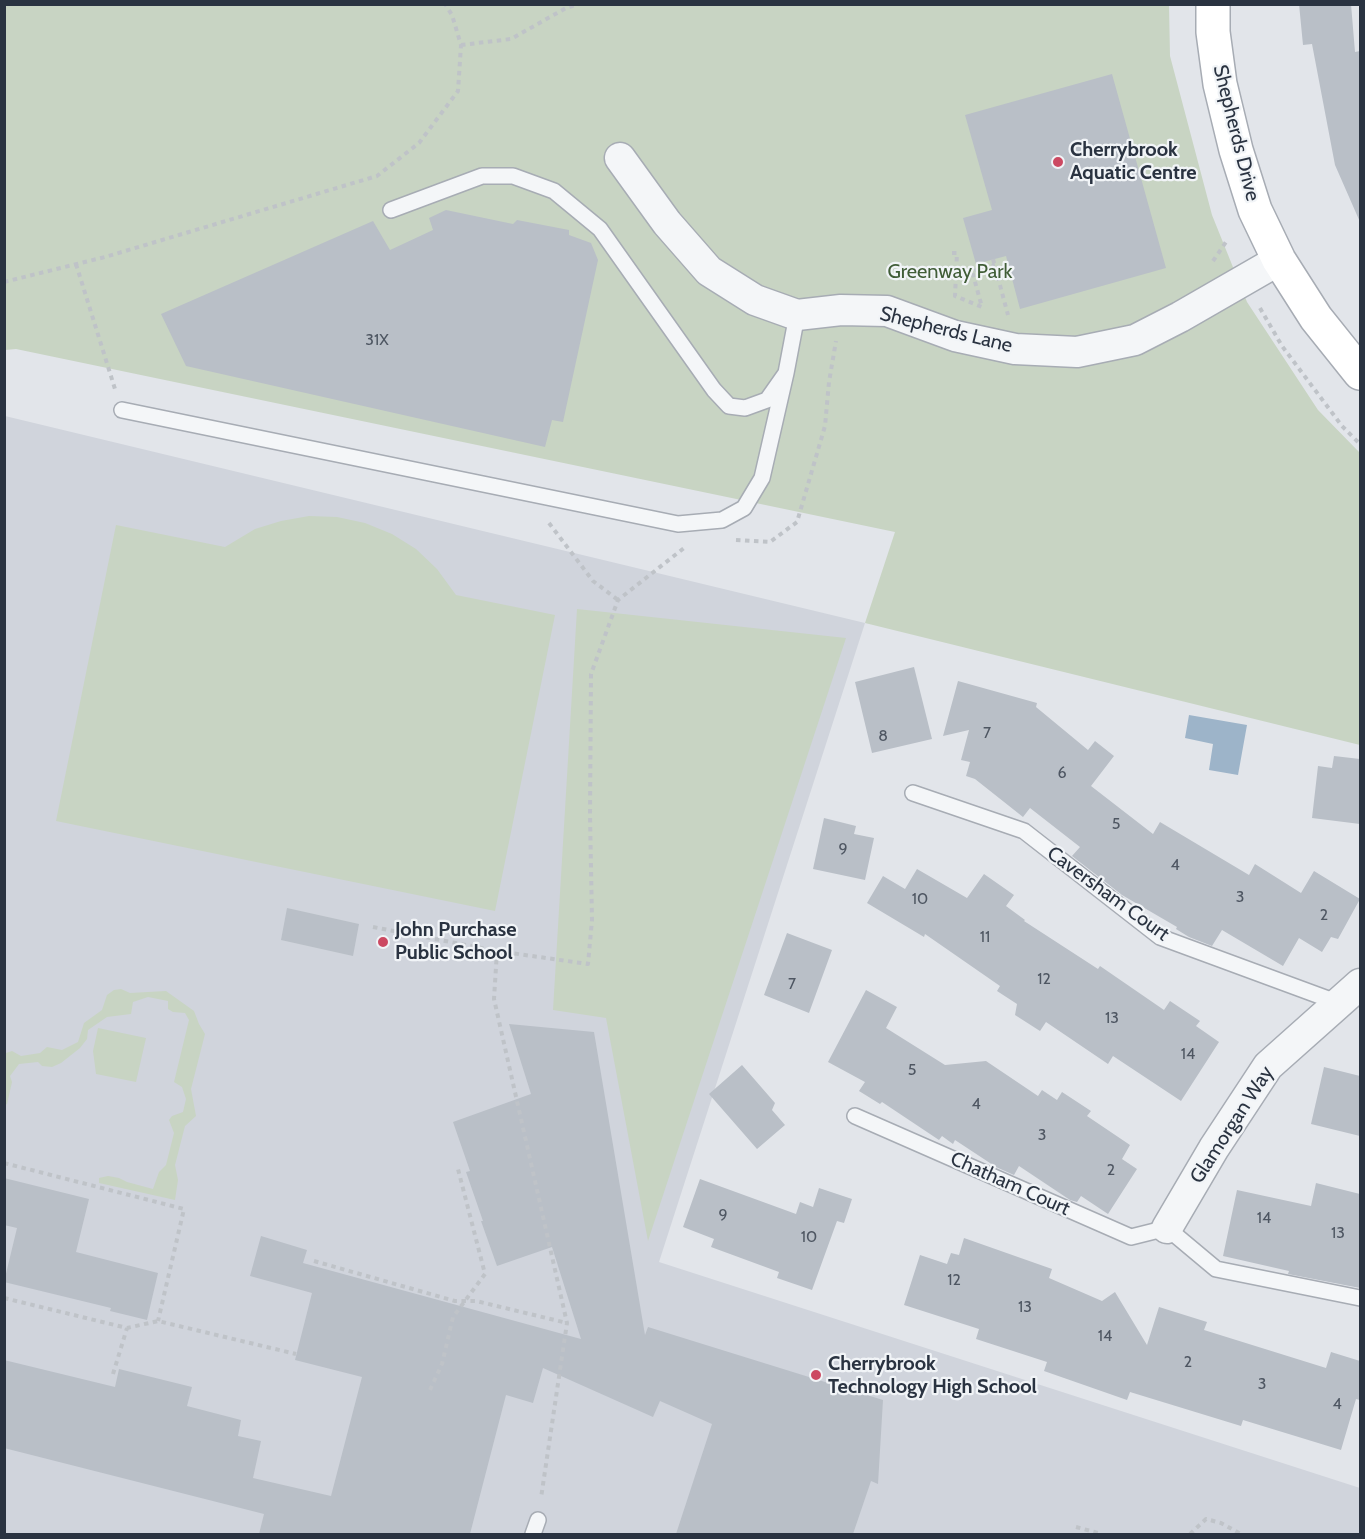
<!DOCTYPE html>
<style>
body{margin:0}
#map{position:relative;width:1365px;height:1539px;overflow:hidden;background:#e2e5ea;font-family:Cabin,sans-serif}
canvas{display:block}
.frame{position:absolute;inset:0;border:6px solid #2a3341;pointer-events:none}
</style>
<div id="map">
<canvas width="1365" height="1539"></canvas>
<div class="frame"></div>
</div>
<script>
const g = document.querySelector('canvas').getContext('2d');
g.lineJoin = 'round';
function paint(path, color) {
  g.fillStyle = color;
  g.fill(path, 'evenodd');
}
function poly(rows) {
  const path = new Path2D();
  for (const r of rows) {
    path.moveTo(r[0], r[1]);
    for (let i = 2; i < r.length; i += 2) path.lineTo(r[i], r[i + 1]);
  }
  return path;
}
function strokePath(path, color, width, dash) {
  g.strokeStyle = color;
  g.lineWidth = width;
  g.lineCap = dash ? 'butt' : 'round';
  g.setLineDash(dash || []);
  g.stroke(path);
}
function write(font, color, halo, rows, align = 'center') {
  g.font = font + ' Cabin,sans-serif';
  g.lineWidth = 4.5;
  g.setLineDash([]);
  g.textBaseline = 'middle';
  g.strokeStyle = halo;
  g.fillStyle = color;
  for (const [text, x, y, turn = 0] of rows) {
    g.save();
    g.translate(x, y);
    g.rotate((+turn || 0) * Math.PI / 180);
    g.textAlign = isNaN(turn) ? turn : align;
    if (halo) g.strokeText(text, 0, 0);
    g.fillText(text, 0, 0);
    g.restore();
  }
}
paint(poly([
 [5,416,865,623,659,1262,1360,1488,1360,1534,5,1534]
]), '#d0d4dc');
paint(poly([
 [4,5,1169,5,1170,56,1212,215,1247,302,1318,410,1360,453,1360,745,865,623,895,532,16,349,5,350],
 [309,516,337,517,365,523,392,534,416,549,437,569,456,595,555,615,495,911,56,821,116,525,225,547,255,529,281,521],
 [577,609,846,638,648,1241,606,1018,553,1010],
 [121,989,130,993,166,991,194,1011,199,1024,205,1034,191,1089,196,1116,185,1126,175,1165,178,1180,175,1200,99,1183,99,1178,108,1176,119,1178,127,1182,153,1189,159,1172,166,1165,174,1133,169,1120,172,1116,183,1112,186,1099,182,1087,174,1082,189,1020,185,1013,173,1012,168,1009,168,1001,148,997,133,1002,131,1014,107,1017,88,1030,87,1039,80,1048,61,1063,52,1067,42,1066,38,1062,19,1064,10,1076,12,1082,7,1104,5,1105,4,1055,6,1053,12,1051,21,1056,40,1053,47,1047,62,1050,78,1042,84,1023,102,1010,107,995,114,990],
 [98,1028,146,1038,136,1082,96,1074,93,1051]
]), '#c8d4c3');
paint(poly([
 [1189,715,1247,725,1238,775,1209,770,1213,744,1185,738]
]), '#9db4c9');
paint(poly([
 [1299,4,1351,4,1355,52,1360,51,1360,222,1335,165,1312,44,1303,45],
 [1112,74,1166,268,1020,309,1006,256,976,264,963,218,992,210,965,115],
 [446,210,513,224,517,220,569,230,569,235,591,243,598,260,563,422,552,420,545,447,186,366,161,314,373,221,390,250,433,230,429,218],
 [914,667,932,739,872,753,855,682],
 [958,681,1037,703,1036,707,1088,750,1095,741,1114,756,1091,786,1153,834,1160,822,1249,875,1255,864,1301,893,1314,871,1360,899,1338,939,1331,937,1322,952,1299,938,1283,966,1222,930,1212,946,1189,937,1176,929,1177,927,1122,895,1072,856,1080,847,1030,808,1023,817,975,779,966,776,970,762,961,760,969,730,943,736],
 [1334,756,1360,759,1360,824,1312,818,1318,766,1332,768],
 [824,818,856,826,854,834,874,838,865,880,813,869],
 [917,869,967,898,984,874,1014,895,1006,906,1025,920,1024,921,1098,969,1100,966,1164,1010,1170,1001,1200,1021,1196,1026,1219,1042,1181,1101,1113,1056,1108,1064,1046,1022,1040,1031,1015,1015,1017,1004,997,991,1000,986,925,934,924,937,867,903,883,876,905,889],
 [287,908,359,924,353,956,281,940],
 [787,933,832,950,809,1013,764,995],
 [866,990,897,1007,886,1028,945,1065,986,1061,1038,1096,1042,1090,1057,1100,1062,1092,1091,1111,1087,1116,1130,1145,1122,1159,1137,1169,1108,1214,1081,1196,1077,1202,1070,1200,1019,1166,1014,1175,996,1167,955,1140,953,1144,942,1136,939,1140,882,1102,880,1104,859,1091,865,1082,828,1062],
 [509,1024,594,1032,645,1335,648,1327,883,1400,878,1484,871,1481,853,1534,676,1534,712,1424,660,1401,653,1417,543,1368,533,1403,506,1395,470,1534,259,1534,264,1514,4,1448,4,1360,115,1387,119,1369,192,1387,187,1406,241,1420,238,1436,261,1441,253,1478,331,1496,362,1377,295,1360,312,1293,250,1276,261,1236,307,1250,303,1263,581,1339,552,1247,497,1266,481,1221,483,1221,466,1172,470,1171,453,1122,531,1094],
 [742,1065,775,1103,772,1110,785,1125,757,1149,709,1094],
 [1324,1067,1360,1076,1360,1136,1311,1124],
 [4,1178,89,1199,76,1252,158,1273,147,1320,110,1311,111,1308,4,1282,17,1228,4,1225],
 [700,1179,796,1214,800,1202,813,1207,819,1188,852,1199,844,1223,837,1221,812,1290,777,1278,779,1272,711,1247,714,1239,683,1227],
 [1316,1183,1360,1194,1360,1288,1288,1274,1289,1271,1223,1256,1237,1190,1311,1206],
 [964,1238,1052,1269,1049,1278,1102,1301,1115,1292,1147,1345,1159,1307,1207,1322,1204,1330,1326,1368,1331,1352,1360,1361,1360,1400,1356,1399,1341,1450,1243,1420,1241,1426,1130,1392,1127,1400,1044,1371,1047,1362,976,1339,979,1329,904,1305,920,1255,947,1264,951,1253,959,1255]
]), '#b9bfc7');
const lane = poly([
 [391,210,482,176,513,176,554,191,600,229,714,390,729,406,745,408,767,400,786,373,797,315],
 [122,410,678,524,722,520,744,508,762,478,786,373],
 [913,793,1024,831,1160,937,1339,1003],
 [855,1116,1131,1237,1167,1228,1216,1269,1360,1298],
 [533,1534,538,1520]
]);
const street = poly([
 [620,158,667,223,709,271,755,300,797,315,841,310,887,311,955,336,1015,349,1077,352,1135,340,1180,317,1279,260],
 [1167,1228,1214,1148,1268,1066,1360,984]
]);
const secondary = poly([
 [1213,4,1213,32,1220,84,1236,150,1255,210,1279,260,1316,318,1360,373]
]);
strokePath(lane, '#a7acb4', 18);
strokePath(street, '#a7acb4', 33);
strokePath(secondary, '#a7acb4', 36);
strokePath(poly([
 [461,45,511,39,566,8,579,4],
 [952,253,957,253,955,296,982,307,972,271,995,265],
 [993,259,1008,315],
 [1213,261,1228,239],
 [76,264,115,389],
 [4,282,105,257,377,176,419,143,458,91,461,45,452,15,445,4],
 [1260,308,1282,346,1342,426,1360,444],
 [549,523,593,581,618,600],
 [736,540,770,542,797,522,825,426,829,382,836,341],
 [373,927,497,951,588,964,592,920,590,815,591,674,618,600,684,548],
 [497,951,494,999,567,1323,541,1498],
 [4,1163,184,1209,158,1321],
 [314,1261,455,1301,476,1301,567,1323],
 [4,1298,127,1328,158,1321,296,1354],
 [113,1374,127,1328],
 [430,1390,442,1364,453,1317,485,1274,458,1169],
 [1076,1527,1102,1534],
 [1190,1534,1206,1519,1221,1523,1241,1534]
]), '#bfc3c8', 4, [4.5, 4.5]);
strokePath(lane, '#f4f6f8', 15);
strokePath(street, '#f4f6f8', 30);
strokePath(secondary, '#fff', 33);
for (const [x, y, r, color] of [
 [1058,162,6,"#cc4962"],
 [383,942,6,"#cc4962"],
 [816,1375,6,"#cc4962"]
]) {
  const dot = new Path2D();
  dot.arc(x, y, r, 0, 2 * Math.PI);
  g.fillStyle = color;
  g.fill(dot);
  strokePath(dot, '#f1f4f7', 2);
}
write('16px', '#4e5662', null, [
 ["31X",377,340],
 ["7",987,733],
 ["8",883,736],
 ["6",1062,773],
 ["5",1116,824],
 ["9",843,849],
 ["4",1175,865],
 ["3",1240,897],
 ["10",920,899],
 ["2",1324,915],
 ["11",985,937],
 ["12",1044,979],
 ["7",792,984],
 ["13",1112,1018],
 ["14",1188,1054],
 ["5",912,1070],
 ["4",976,1104],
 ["3",1042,1135],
 ["2",1111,1170],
 ["9",723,1215],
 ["14",1264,1218],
 ["13",1338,1233],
 ["10",809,1237],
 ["12",954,1280],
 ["13",1025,1307],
 ["14",1105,1336],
 ["2",1188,1362],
 ["3",1262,1384],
 ["4",1337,1404]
]);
write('20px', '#2a3341', '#f1f4f7', [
 ["Shepherds Drive",1236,133,76],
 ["Shepherds Lane",946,330,14],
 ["Caversham Court",1108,894,36],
 ["Glamorgan Way",1232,1125,-57],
 ["Chatham Court",1010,1184,24]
]);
write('bold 20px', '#2a3341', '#f1f4f7', [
 ["Cherrybrook",1070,150],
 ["Aquatic Centre",1070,173],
 ["John Purchase",395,930],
 ["Public School",395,953],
 ["Cherrybrook",828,1364],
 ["Technology High School",828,1387]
], 'left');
write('20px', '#405d37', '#f1f4f7', [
 ["Greenway Park",950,272]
]);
</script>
